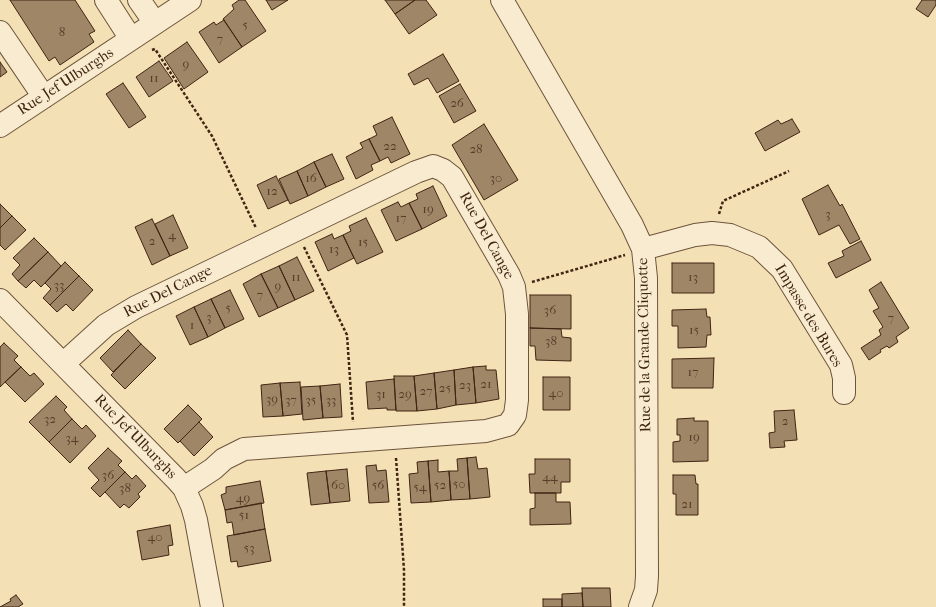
<!DOCTYPE html>
<style>
body{margin:0}
canvas{display:block;background:#f4e0b5}
</style>
<canvas width="936" height="607"></canvas>
<script>
const g = document.querySelector('canvas').getContext('2d');
g.lineJoin = 'round';
function paint(path, color) {
  g.fillStyle = color;
  g.fill(path, 'evenodd');
}
function poly(rows) {
  const path = new Path2D();
  for (const r of rows) {
    path.moveTo(r[0], r[1]);
    for (let i = 2; i < r.length; i += 2) path.lineTo(r[i], r[i + 1]);
  }
  return path;
}
function strokePath(path, color, width, dash) {
  g.strokeStyle = color;
  g.lineWidth = width;
  g.lineCap = dash ? 'butt' : 'round';
  g.setLineDash(dash || []);
  g.stroke(path);
}
function write(font, color, halo, rows, align = 'center') {
  g.font = font + ' "IM FELL French Canon",serif';
  g.lineWidth = 3;
  g.setLineDash([]);
  g.textBaseline = 'middle';
  g.strokeStyle = halo;
  g.fillStyle = color;
  for (const [text, x, y, turn = 0] of rows) {
    g.save();
    g.translate(x, y);
    g.rotate((+turn || 0) * Math.PI / 180);
    g.textAlign = isNaN(turn) ? turn : align;
    if (halo) g.strokeText(text, 0, 0);
    g.fillText(text, 0, 0);
    g.restore();
  }
}
const building = poly([
 [10,0,75,0,95,31,89,34,94,42,60,65,55,57,49,61,10,0],
 [239,0,245,0,266,31,242,47,223,19,234,9,232,5,239,0],
 [266,0,288,0,272,10,266,0],
 [385,0,415,0,395,14,385,0],
 [415,0,426,0,437,15,409,34,395,14,415,0],
 [922,0,936,0,936,5,928,17,916,9,922,0],
 [224,20,242,47,219,63,199,32,214,22,216,25,224,20],
 [187,42,208,72,184,89,164,58,187,42],
 [443,54,459,81,437,93,428,78,414,85,408,74,443,54],
 [159,61,173,81,149,97,136,77,159,61],
 [0,62,7,72,0,77,0,62],
 [123,83,146,117,129,128,106,94,123,83],
 [460,84,476,111,454,123,439,96,460,84],
 [392,117,410,154,391,163,388,157,380,161,369,139,377,135,373,126,392,117],
 [792,119,800,132,765,151,755,133,778,120,781,124,792,119],
 [484,124,518,180,484,200,452,145,484,124],
 [369,139,380,161,371,165,373,170,356,179,346,157,363,148,360,143,369,139],
 [332,154,344,179,326,187,314,162,332,154],
 [314,162,326,187,308,196,297,171,314,162],
 [297,171,308,196,290,204,279,179,297,171],
 [276,176,288,200,268,209,257,185,276,176],
 [828,185,840,206,842,204,860,239,850,244,839,225,819,235,802,199,828,185],
 [433,186,447,216,422,229,409,203,418,199,416,194,433,186],
 [398,202,401,207,409,203,422,229,396,241,381,210,398,202],
 [0,204,12,216,0,228,0,204],
 [173,215,188,248,170,256,155,224,173,215],
 [12,216,26,230,5,250,0,245,0,228,12,216],
 [366,218,383,252,357,264,343,235,351,231,349,226,366,218],
 [152,219,170,256,152,265,135,227,152,219],
 [332,234,334,239,343,235,354,258,328,271,315,242,332,234],
 [34,238,48,252,18,281,12,274,20,265,13,258,34,238],
 [861,241,871,260,836,278,828,263,844,256,842,251,861,241],
 [48,252,61,266,41,287,34,280,26,288,18,281,48,252],
 [297,257,314,291,295,300,279,266,297,257],
 [65,262,79,276,50,305,43,298,51,289,45,283,65,262],
 [672,263,714,263,714,293,672,293,672,263],
 [279,266,295,300,278,308,261,274,279,266],
 [261,274,278,308,259,317,243,284,261,274],
 [79,276,93,290,73,311,66,304,57,312,50,305,79,276],
 [881,282,909,328,896,337,898,342,889,348,887,346,880,350,881,352,869,360,861,348,881,335,879,330,883,327,873,311,879,308,869,290,881,282],
 [230,290,244,319,225,328,211,299,230,290],
 [530,295,571,295,571,329,530,328,530,295],
 [211,299,225,328,208,337,194,307,211,299],
 [194,307,208,337,190,345,176,316,194,307],
 [706,309,707,317,710,317,711,335,707,335,706,347,678,348,678,326,672,326,672,310,706,309],
 [530,328,561,329,562,337,571,338,571,361,536,360,535,346,530,346,530,328],
 [128,330,141,344,113,372,100,358,128,330],
 [4,343,18,356,14,360,21,367,0,387,0,347,4,343],
 [141,344,156,358,125,389,111,375,141,344],
 [714,358,713,388,672,388,672,359,714,358],
 [486,366,486,370,496,370,499,399,476,403,473,367,486,366],
 [21,367,30,376,34,373,44,384,25,402,5,382,21,367],
 [473,367,476,403,456,405,454,370,473,367],
 [454,370,456,405,437,409,434,373,454,370],
 [434,373,437,409,417,411,414,376,434,373],
 [394,376,414,376,417,411,396,411,394,376],
 [543,377,570,377,570,410,543,410,543,377],
 [394,379,396,410,387,410,387,408,368,409,366,382,394,379],
 [300,382,302,414,283,416,280,383,300,382],
 [280,383,283,416,263,417,261,385,280,383],
 [340,384,342,417,323,418,320,386,340,384],
 [320,386,323,418,303,420,301,387,320,386],
 [56,396,67,407,64,410,72,419,49,442,29,422,56,396],
 [188,405,202,419,178,443,164,429,188,405],
 [794,410,797,440,784,441,785,447,770,448,769,433,775,432,774,411,794,410],
 [694,418,694,421,708,421,708,461,673,462,673,442,680,441,680,435,677,435,677,419,694,418],
 [72,419,82,429,86,425,96,436,70,463,49,442,72,419],
 [199,422,213,437,194,456,180,441,199,422],
 [108,448,122,461,118,465,125,472,100,497,91,488,99,480,88,468,108,448],
 [476,457,478,469,487,468,490,497,470,499,467,458,476,457],
 [467,458,470,499,451,500,449,471,458,471,457,459,467,458],
 [535,459,570,459,570,482,561,482,561,493,530,493,529,474,535,474,535,459],
 [438,460,438,472,449,471,451,500,431,502,428,461,438,460],
 [428,461,431,502,411,503,409,474,418,473,417,462,428,461],
 [376,465,377,471,386,470,389,502,369,503,366,466,376,465],
 [347,469,350,501,330,503,326,471,347,469],
 [326,471,330,503,311,505,307,473,326,471],
 [125,472,132,479,136,475,146,486,138,494,140,497,129,508,124,504,120,508,105,492,125,472],
 [673,475,695,475,696,484,698,484,698,515,676,515,676,494,673,494,673,475],
 [260,481,264,503,225,510,221,495,226,493,226,487,260,481],
 [535,493,556,493,556,502,570,502,571,524,530,525,530,509,535,508,535,493],
 [261,503,265,529,234,535,232,522,227,523,225,510,261,503],
 [170,525,173,545,168,546,169,555,142,560,137,531,170,525],
 [265,529,271,561,238,567,237,561,231,562,227,536,265,529],
 [582,588,610,588,611,607,583,607,582,588],
 [582,593,583,607,562,607,562,594,582,593],
 [16,595,23,604,18,607,0,607,11,601,10,599,16,595],
 [543,599,562,599,562,607,543,607,543,599]
]);
paint(building, '#9e8667');
strokePath(building, '#402513', 1);
const minor = poly([
 [106,0,131,39],
 [139,0,155,23],
 [502,0,632,225,643,249,646,278,647,576,646,590,640,607],
 [0,32,44,97],
 [0,126,190,0],
 [643,249,695,235,712,233,730,235,759,247,782,269,841,365,844,378,844,393],
 [0,300,176,479,184,488,192,506,196,520,212,607],
 [63,364,106,325,136,307,416,172,433,166,443,170,452,177,509,275,514,287,517,314,517,400,515,415,508,425,486,431,244,449,224,459,213,469,184,488]
]);
strokePath(minor, '#6d543c', 24);
strokePath(poly([
 [152,50,155,49,212,136,256,228],
 [719,214,723,201,789,171],
 [304,247,347,335,353,422],
 [532,282,625,255],
 [396,458,404,570,404,607]
]), '#402513', 2.5, [3, 2]);
strokePath(minor, '#f8ebcf', 22);
write('13px', '#583d28', null, [
 ["5",245,26],
 ["8",62,33],
 ["7",220,40],
 ["9",186,65],
 ["11",154,79],
 ["26",457,104],
 ["22",390,147],
 ["28",476,150],
 ["16",311,179],
 ["30",496,179],
 ["12",272,192],
 ["19",428,210],
 ["3",828,215],
 ["17",401,219],
 ["4",172,236],
 ["2",152,242],
 ["15",363,243],
 ["13",334,250],
 ["11",296,278],
 ["13",693,278],
 ["33",59,286],
 ["9",278,287],
 ["7",260,296],
 ["5",228,309],
 ["36",550,311],
 ["3",209,318],
 ["7",891,319],
 ["1",192,326],
 ["15",694,331],
 ["38",551,342],
 ["17",693,373],
 ["21",486,385],
 ["23",465,386],
 ["25",445,389],
 ["27",426,392],
 ["40",556,394],
 ["31",381,395],
 ["29",405,395],
 ["39",272,400],
 ["37",291,401],
 ["35",311,401],
 ["33",331,401],
 ["32",50,420],
 ["2",785,422],
 ["19",694,438],
 ["34",72,439],
 ["36",108,476],
 ["44",550,478],
 ["50",459,485],
 ["60",338,486],
 ["56",378,486],
 ["52",440,486],
 ["54",420,488],
 ["38",125,489],
 ["49",243,499],
 ["21",687,505],
 ["51",244,516],
 ["40",155,538],
 ["53",249,549]
]);
write('15px', '#402513', '#f8ebcf', [
 ["Rue Jef Ulburghs",66,82,-33],
 ["Rue Del Cange",486,236,61],
 ["Rue Del Cange",168,292,-27],
 ["Impasse des Bures",808,316,59],
 ["Rue de la Grande Cliquotte",645,345,-91],
 ["Rue Jef Ulburghs",135,437,46]
]);
</script>
